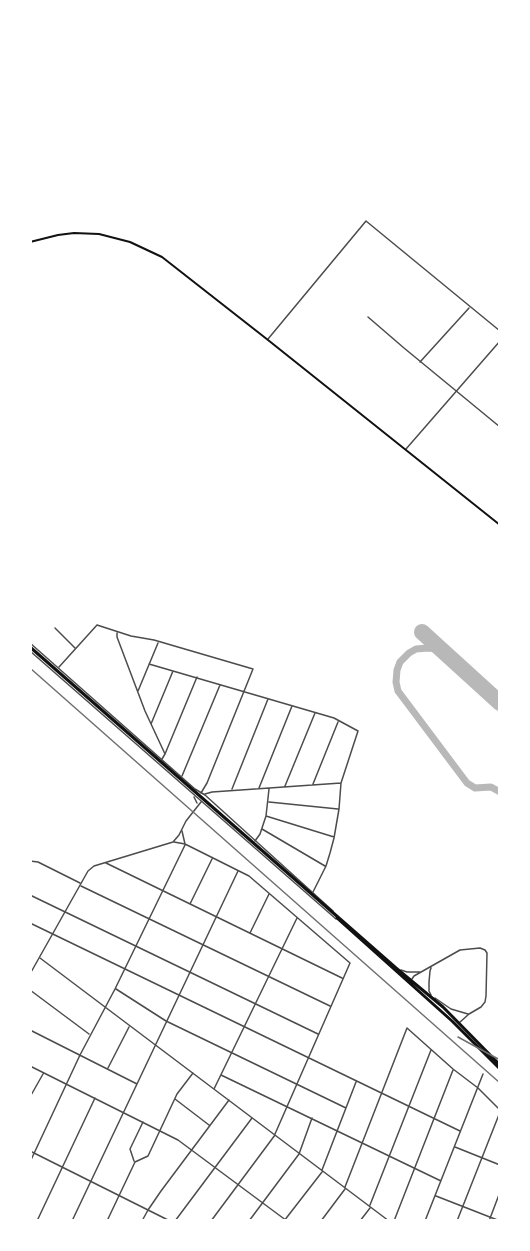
<!DOCTYPE html>
<style>
body{margin:0}
#map{position:relative;width:530px;height:1251px;overflow:hidden;background:#fff;font-family:"Public Sans",sans-serif}
canvas{display:block}
.frame{position:absolute;inset:0;border:32px solid #fff;pointer-events:none}
</style>
<div id="map">
<canvas width="530" height="1251"></canvas>
<div class="frame"></div>
</div>
<script>
const g = document.querySelector('canvas').getContext('2d');
g.lineJoin = 'round';
function poly(rows) {
  const path = new Path2D();
  for (const r of rows) {
    path.moveTo(r[0], r[1]);
    for (let i = 2; i < r.length; i += 2) path.lineTo(r[i], r[i + 1]);
  }
  return path;
}
function strokePath(path, color, width, dash) {
  g.strokeStyle = color;
  g.lineWidth = width;
  g.lineCap = dash ? 'butt' : 'round';
  g.setLineDash(dash || []);
  g.stroke(path);
}
strokePath(poly([
 [448,656,436,649,428,648,416,649,409,653,400,662,397,670,396,682,398,691,467,783,475,788,491,787,500,792]
]), '#b8b8b8', 7);
strokePath(poly([
 [422,632,500,703]
]), '#b8b8b8', 16);
strokePath(poly([
 [368,317,404,348,500,427],
 [268,339,366,221,500,331],
 [420,362,469,308],
 [55,628,75,648],
 [117,633,117,637,145,711,165,754],
 [149,664,334,718,358,731,341,783,339,809,334,838,330,853,326,866,313,892],
 [59,667,97,625,131,636,154,640,253,669,207,783,201,793],
 [138,691,158,643],
 [151,724,173,671],
 [162,759,165,754,197,677],
 [182,776,220,685],
 [313,784,338,722],
 [285,786,315,713],
 [259,788,292,706],
 [232,789,268,699],
 [205,794,212,792,341,783],
 [269,802,338,809],
 [266,816,334,837],
 [262,829,325,866],
 [182,831,185,844],
 [255,841,260,834,266,816,269,789],
 [174,842,185,844,249,876,350,963,275,1134],
 [30,861,38,862,80,883],
 [106,863,342,978],
 [81,886,330,1006],
 [30,895,318,1034],
 [190,904,212,859],
 [30,923,460,1131],
 [250,933,269,894],
 [40,958,389,1221],
 [401,970,407,972,420,972],
 [412,979,414,976,460,950,480,948,485,950,487,953,486,996,485,1002,481,1007,469,1014,459,1023],
 [116,989,166,1021,346,1108],
 [30,990,89,1034],
 [431,995,429,991,429,982,430,971,431,968],
 [435,998,451,1009,468,1014],
 [30,1030,137,1084],
 [30,1066,178,1140,287,1221],
 [108,1068,129,1027],
 [221,1075,441,1181],
 [214,1089,297,918],
 [30,1097,43,1074],
 [175,1099,209,1125],
 [455,1147,500,1165],
 [30,1151,170,1221],
 [134,1161,130,1149,143,1122],
 [30,1162,80,1055,115,989,185,845],
 [135,1162,148,1156,177,1094,193,1073],
 [322,1170,356,1082],
 [345,1187,407,1028,453,1069,478,1088,500,1110],
 [436,1196,500,1221],
 [370,1205,431,1050],
 [37,1221,95,1098],
 [72,1221,238,871],
 [107,1221,135,1162],
 [142,1221,148,1210,161,1191,229,1100],
 [175,1221,252,1118],
 [211,1221,275,1135],
 [249,1221,299,1154,312,1118],
 [284,1221,322,1172],
 [321,1221,345,1189],
 [360,1221,370,1208],
 [394,1221,453,1070],
 [425,1221,483,1074],
 [457,1221,500,1112],
 [489,1221,500,1192]
]), '#4c4c4c', 1.5);
strokePath(poly([
 [406,449,500,341],
 [30,643,195,789,205,795,333,911],
 [30,651,336,919],
 [194,797,197,803],
 [30,974,88,871,94,866,173,842,179,835,186,821,201,802]
]), '#4c4c4c', 1.5);
strokePath(poly([
 [30,242,58,235,74,233,99,234,130,242,162,257,268,340,500,525]
]), '#111', 2);
strokePath(poly([
 [30,647,396,968,443,1007,500,1065],
 [337,918,452,1021,500,1069]
]), '#111', 3);
strokePath(poly([
 [30,668,500,1083],
 [458,1037,500,1060]
]), '#707070', 1.5);
</script>
